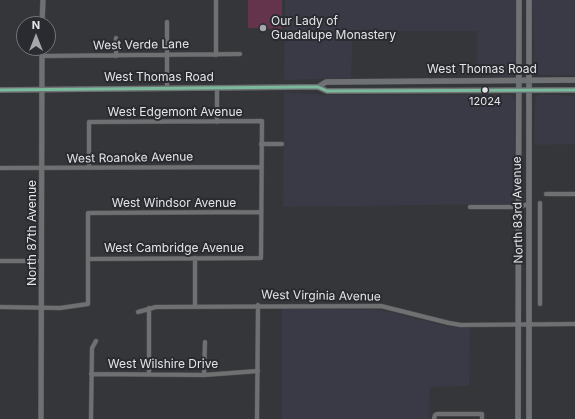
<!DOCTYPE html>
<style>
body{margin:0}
#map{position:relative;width:575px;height:419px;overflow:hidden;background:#353639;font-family:Inter,sans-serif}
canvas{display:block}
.north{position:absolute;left:16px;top:16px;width:40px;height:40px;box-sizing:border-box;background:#2a2b30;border:1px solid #747579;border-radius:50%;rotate:0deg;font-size:11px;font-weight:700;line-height:16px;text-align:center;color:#e3e4e7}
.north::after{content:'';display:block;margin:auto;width:14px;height:18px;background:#a6a7aa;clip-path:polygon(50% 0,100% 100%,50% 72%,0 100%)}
</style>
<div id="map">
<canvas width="575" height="419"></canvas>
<div class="north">N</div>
</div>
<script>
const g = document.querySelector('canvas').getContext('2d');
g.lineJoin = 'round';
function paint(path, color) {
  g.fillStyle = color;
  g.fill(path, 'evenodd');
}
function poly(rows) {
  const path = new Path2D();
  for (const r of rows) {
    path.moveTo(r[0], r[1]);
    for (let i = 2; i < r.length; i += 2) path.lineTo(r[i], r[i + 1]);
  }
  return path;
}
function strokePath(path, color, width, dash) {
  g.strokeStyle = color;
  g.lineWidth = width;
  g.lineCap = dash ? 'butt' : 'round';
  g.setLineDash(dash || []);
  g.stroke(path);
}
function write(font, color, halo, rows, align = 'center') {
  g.font = font + ' Inter,sans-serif';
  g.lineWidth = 4;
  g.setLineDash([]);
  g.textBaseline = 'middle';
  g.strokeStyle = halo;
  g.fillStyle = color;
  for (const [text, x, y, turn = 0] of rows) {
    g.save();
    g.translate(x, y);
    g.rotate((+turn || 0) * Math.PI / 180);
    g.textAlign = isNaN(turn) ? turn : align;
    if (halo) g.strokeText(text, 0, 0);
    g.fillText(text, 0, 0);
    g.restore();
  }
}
paint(poly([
 [285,0,516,0,515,74,511,77,477,75,477,31,353,31,351,78,284,80],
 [532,0,575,0,575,75,539,75,533,72,534,44],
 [284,92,325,95,512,95,515,100,514,204,283,207],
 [540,94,575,96,575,144,534,145,535,99],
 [282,308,382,310,446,326,470,328,469,386,430,387,429,419,282,419]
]), '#393a45');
paint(poly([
 [248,0,282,0,282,29,248,28]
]), '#64334c');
const minor = poly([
 [167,22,167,88],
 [116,38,116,56],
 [216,55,216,0],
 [42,56,240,54],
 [217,88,217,122],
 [261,144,282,144],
 [0,168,261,167],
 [546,194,575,194],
 [540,203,540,304],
 [470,207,518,207,529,204],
 [88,259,261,258,262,121,89,122,89,168],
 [0,261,42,261],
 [195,306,195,258],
 [0,307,60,308,88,304,88,213,261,212],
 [149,308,149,374],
 [138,312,156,307,381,306,449,323,461,325,575,324],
 [91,374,204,375,258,371],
 [204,375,205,342],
 [91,419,92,348,96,341],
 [257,419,258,305],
 [434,419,435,415,437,414,482,414,482,419]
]);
const tertiary = poly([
 [42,24,43,0],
 [41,419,42,48]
]);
const secondary = poly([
 [529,0,529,419],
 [318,87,326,82,575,80],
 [0,90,302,87,318,87,327,91,575,90],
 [518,419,519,0]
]);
strokePath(minor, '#515254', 5);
strokePath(tertiary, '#515254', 6);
strokePath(secondary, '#515254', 6);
strokePath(minor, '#6f7072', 4);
strokePath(tertiary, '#6f7072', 5);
strokePath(secondary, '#6f7275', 5.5);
strokePath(poly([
 [0,90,302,87,318,87,327,91,575,90]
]), '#7ab99b', 3);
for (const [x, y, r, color] of [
 [263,28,4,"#a6a7aa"],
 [485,90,3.5,"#e3e4e7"]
]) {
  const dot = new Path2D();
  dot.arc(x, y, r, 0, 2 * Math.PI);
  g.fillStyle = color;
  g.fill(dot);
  strokePath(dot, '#2a2b30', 1.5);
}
write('11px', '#e3e4e7', '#2a2b30', [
 ["12024",485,102]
]);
write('12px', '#e3e4e7', '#2a2b30', [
 ["Our Lady of",271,21],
 ["Guadalupe Monastery",271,35]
], 'left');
write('12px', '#e3e4e7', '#2a2b30', [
 ["West Verde Lane",141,45,-1],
 ["West Thomas Road",482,69],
 ["West Thomas Road",159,77],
 ["West Edgemont Avenue",175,112],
 ["West Roanoke Avenue",130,158,-1],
 ["West Windsor Avenue",174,203],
 ["North 83rd Avenue",518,210,-91],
 ["North 87th Avenue",32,233,-90],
 ["West Cambridge Avenue",174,248],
 ["West Virginia Avenue",321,296,1],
 ["West Wilshire Drive",163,364]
]);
</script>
